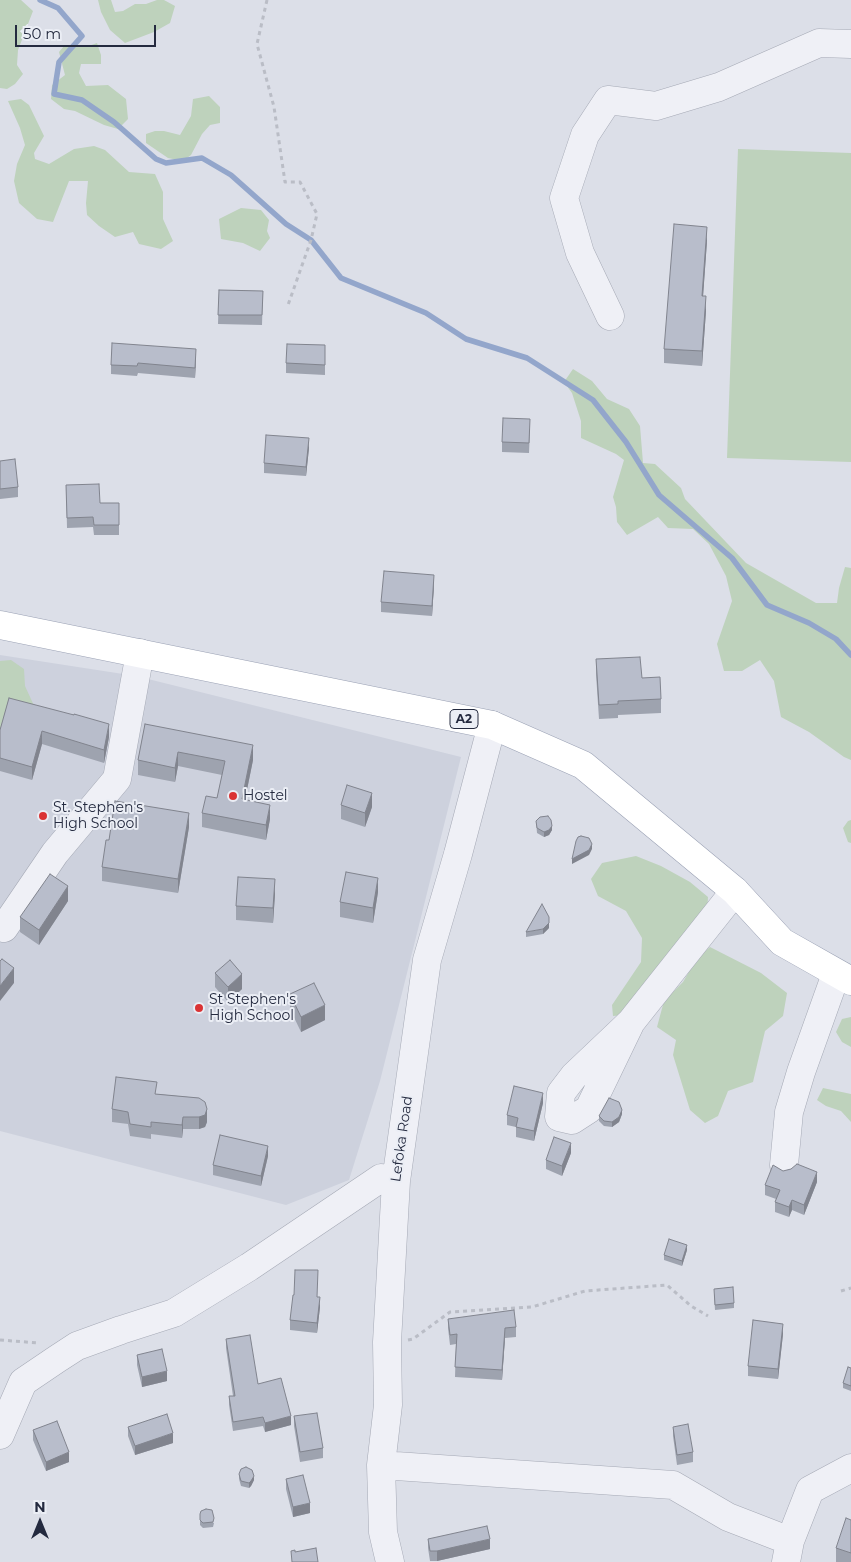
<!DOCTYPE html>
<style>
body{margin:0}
#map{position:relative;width:851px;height:1562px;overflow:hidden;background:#dcdfe8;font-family:Montserrat,sans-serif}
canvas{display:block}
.north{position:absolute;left:15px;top:1497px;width:50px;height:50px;-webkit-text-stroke:4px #ebeef5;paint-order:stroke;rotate:0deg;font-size:14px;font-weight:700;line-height:20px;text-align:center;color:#242a3f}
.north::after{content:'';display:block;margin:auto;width:18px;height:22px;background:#242a3f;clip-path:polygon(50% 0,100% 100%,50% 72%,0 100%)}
.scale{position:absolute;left:15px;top:25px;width:141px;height:22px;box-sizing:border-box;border:2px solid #242a3f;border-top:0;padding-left:6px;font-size:15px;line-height:18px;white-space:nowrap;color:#242a3f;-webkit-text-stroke:4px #ebeef5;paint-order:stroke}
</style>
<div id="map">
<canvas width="851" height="1562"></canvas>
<div class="north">N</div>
<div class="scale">50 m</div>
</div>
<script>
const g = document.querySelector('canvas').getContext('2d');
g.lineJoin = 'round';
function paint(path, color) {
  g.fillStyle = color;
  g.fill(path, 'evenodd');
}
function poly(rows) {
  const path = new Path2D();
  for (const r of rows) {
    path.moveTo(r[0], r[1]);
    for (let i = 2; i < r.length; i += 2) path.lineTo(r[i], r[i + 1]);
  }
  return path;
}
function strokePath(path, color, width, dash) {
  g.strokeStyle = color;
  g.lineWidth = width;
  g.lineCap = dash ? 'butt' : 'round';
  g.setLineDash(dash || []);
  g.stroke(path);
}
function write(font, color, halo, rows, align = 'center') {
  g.font = font + ' Montserrat,sans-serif';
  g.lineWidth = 4;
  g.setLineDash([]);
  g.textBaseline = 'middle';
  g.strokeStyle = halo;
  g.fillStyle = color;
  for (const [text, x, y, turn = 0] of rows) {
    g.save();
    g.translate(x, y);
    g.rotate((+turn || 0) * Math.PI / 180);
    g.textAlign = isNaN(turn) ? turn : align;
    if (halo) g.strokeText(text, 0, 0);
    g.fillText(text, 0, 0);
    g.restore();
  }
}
paint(poly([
 [0,655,136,676,461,757,380,1081,349,1180,286,1205,0,1131]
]), '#cdd1dd');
paint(poly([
 [0,0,21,0,33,11,18,50,17,65,23,74,15,84,7,89,0,88],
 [98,0,111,0,115,12,123,11,135,4,146,4,157,0,164,0,175,6,170,23,154,32,125,43,110,30,101,12],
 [97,43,101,55,101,64,81,64,79,73,86,86,108,85,126,99,128,119,118,129,104,125,75,111,64,109,51,99,52,85,65,75,59,52,64,46,86,47],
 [209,96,220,107,220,123,210,125,202,134,191,155,183,161,168,158,146,143,146,134,155,131,164,131,180,135,191,116,193,99],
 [21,99,29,105,44,136,34,153,35,159,49,164,74,149,94,146,105,150,129,172,155,174,163,192,163,219,173,241,161,249,139,244,133,232,115,237,99,226,87,215,86,203,88,181,69,181,53,222,37,219,19,203,14,181,17,164,25,145,20,128,8,101],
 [738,149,851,153,851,462,727,458],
 [241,208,261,210,269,220,267,231,270,238,260,251,243,243,221,239,219,219],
 [573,369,592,381,607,399,629,409,640,426,643,463,655,464,681,488,685,499,746,563,816,603,837,603,839,588,845,567,851,568,851,760,844,757,809,732,781,717,774,681,760,660,742,671,724,671,717,644,732,601,726,576,709,544,693,529,668,528,658,517,627,535,617,522,616,507,613,497,624,460,616,454,581,438,581,421,572,393,564,382],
 [11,660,24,669,25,686,36,710,0,743,0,661],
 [851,820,851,843,848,842,843,828,848,821],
 [636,856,661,866,690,882,708,897,707,916,624,1015,613,1016,612,1005,641,962,642,938,626,911,598,896,591,879,602,863],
 [710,947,761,973,787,993,783,1016,765,1031,753,1082,728,1091,718,1116,705,1123,690,1110,673,1055,676,1040,657,1027,664,1001,683,982,697,958],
 [851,1017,851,1047,842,1042,836,1032,842,1019],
 [823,1088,851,1094,851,1122,841,1111,826,1106,817,1100]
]), '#bed2bc');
strokePath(poly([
 [40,0,58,8,82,36,59,62,54,94,82,100,114,122,156,159,166,163,202,158,231,175,286,224,311,240,341,278,426,313,466,339,527,358,593,400,626,442,659,495,732,558,767,605,809,623,836,639,851,655]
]), '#93a6cb', 5.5);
const minor = poly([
 [610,316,580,253,564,198,585,135,608,100,656,106,719,87,819,43,851,44],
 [4,928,55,853,117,779,140,653],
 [631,1022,589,1109,572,1120,559,1117,561,1093,574,1076,631,1022,735,891],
 [784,1165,789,1112,801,1072,836,974],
 [0,1435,23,1382,57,1359,77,1346,121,1330,174,1313,249,1267,381,1178,396,1181],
 [381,1465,673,1485,728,1517,790,1541],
 [390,1562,383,1532,381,1465,388,1405,387,1342,396,1181,427,960,458,854,492,725],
 [786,1562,790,1541,810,1490,851,1468]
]);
const major = poly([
 [0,625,492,725,583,765,735,891,782,942,851,981]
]);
strokePath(minor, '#a5a9b5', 29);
strokePath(major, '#9aa1b4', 29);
strokePath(poly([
 [267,0,257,44,274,107,285,182,300,182,317,214,311,240,288,305],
 [841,1291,851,1288],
 [0,1340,39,1343],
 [408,1340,413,1339,450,1312,532,1307,585,1291,667,1285,691,1306,708,1316]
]), '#babdc6', 3, [4, 4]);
strokePath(minor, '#eff0f6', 28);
strokePath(major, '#fff', 28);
paint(poly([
 [707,241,703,296,706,311,702,366,664,363,664,349],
 [219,290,263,291,262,325,218,324],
 [325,345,325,375,286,373,286,363],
 [196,359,195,378,138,373,137,376,111,374,111,365],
 [530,429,529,453,502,452,502,442],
 [309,448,306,476,264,473,264,463],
 [0,461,18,487,18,497,0,499],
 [66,485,100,503,119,503,119,535,94,535,93,527,67,528],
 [434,585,432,616,381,612,381,602],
 [596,659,642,678,661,699,661,713,618,715,618,718,599,719,596,674],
 [9,698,109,737,104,763,42,744,32,780,0,771,0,730],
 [145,724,253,760,245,800,270,819,266,840,202,827,202,813,217,798,222,775,178,766,175,782,138,775,138,760],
 [341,805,372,807,365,827,341,819],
 [536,821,552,830,549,835,544,837,537,833],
 [189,827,178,893,102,881,102,867,109,840],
 [378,892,373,923,340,917,340,902],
 [275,894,273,923,236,920,236,906],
 [68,901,39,945,20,932,20,917],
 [549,928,543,934,526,937,526,932],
 [215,973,242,989,228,1002,215,987],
 [290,994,325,1020,301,1032,290,1009],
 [157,1094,199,1098,207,1122,205,1127,199,1129,183,1129,182,1138,151,1134,151,1139,130,1136,128,1124,112,1122,112,1109],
 [543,1103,534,1141,516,1137,516,1127,507,1125,507,1115],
 [622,1114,619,1122,612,1127,604,1126,599,1121,599,1116],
 [571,1153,562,1176,546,1169,546,1160],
 [268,1156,261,1186,213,1175,213,1165],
 [783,1171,817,1182,804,1215,792,1210,789,1217,775,1212,775,1202,776,1199,765,1195,765,1185],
 [687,1250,682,1266,664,1260,664,1255],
 [714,1294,734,1303,734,1308,715,1310],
 [294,1295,317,1297,320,1307,317,1333,290,1330,290,1320],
 [448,1319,516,1327,516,1337,505,1338,502,1380,455,1377,456,1344,450,1345,448,1328],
 [783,1334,778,1379,748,1376,748,1366],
 [226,1339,258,1384,291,1425,265,1432,263,1426,233,1431,229,1405,229,1396,233,1396,226,1348],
 [137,1355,167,1381,142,1387,137,1365],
 [851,1368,851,1391,843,1388,843,1383],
 [294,1416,323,1448,323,1458,300,1462,294,1426],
 [128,1427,173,1443,135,1455,128,1436],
 [673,1427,693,1452,693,1462,677,1465,673,1436],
 [33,1430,69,1462,46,1471,33,1440],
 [239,1474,254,1480,251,1486,249,1488,241,1486,239,1479],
 [286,1479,310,1513,293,1517,286,1489],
 [200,1514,214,1523,213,1527,203,1528,200,1525],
 [851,1520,851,1562,836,1562,836,1548],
 [428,1539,490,1549,437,1561,430,1561,428,1548]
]), '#9ea3af');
paint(poly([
 [707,227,707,241,702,311,702,296],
 [706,296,706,311,702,366,702,351],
 [196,349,196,359,195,378,195,368],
 [309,438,309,448,306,476,306,467],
 [434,575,434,585,432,616,432,606],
 [109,724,109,737,104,763,104,750],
 [42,731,42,744,32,780,32,767],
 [253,745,253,760,242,814,242,799],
 [178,752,178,766,175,782,175,768],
 [372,793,372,807,365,827,365,813],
 [270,805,270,819,266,840,266,825],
 [189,813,189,827,178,893,178,879],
 [552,826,552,830,549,835,544,837,544,832],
 [592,844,592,849,589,855,572,864,572,859],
 [378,878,378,892,373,923,373,908],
 [275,879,275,894,273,923,273,908],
 [68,886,68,901,39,945,39,930],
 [549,923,549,928,543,934,543,929],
 [14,968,14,983,0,1001,0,986],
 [242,974,242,989,228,1002,228,987],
 [325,1005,325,1020,301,1032,301,1017],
 [543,1093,543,1103,534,1141,534,1131],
 [207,1109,207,1122,205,1127,199,1129,199,1117],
 [622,1110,622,1114,619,1122,612,1127,612,1122],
 [183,1117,183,1129,182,1138,182,1125],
 [571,1143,571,1153,562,1176,562,1166],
 [268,1146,268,1156,261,1186,261,1176],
 [817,1172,817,1182,804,1215,804,1205],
 [792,1200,792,1210,789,1217,789,1207],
 [687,1245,687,1250,682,1266,682,1261],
 [320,1297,320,1307,317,1333,317,1323],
 [783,1324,783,1334,778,1379,778,1369],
 [505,1328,505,1338,502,1380,502,1370],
 [167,1371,167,1381,142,1387,142,1377],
 [291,1416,291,1425,265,1432,265,1423],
 [173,1433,173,1443,135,1455,135,1446],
 [69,1452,69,1462,46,1471,46,1462],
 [254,1476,254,1480,251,1486,249,1488,249,1483],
 [310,1503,310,1513,293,1517,293,1507],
 [490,1539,490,1549,437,1561,437,1551]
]), '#81848e');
const building = poly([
 [674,224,707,227,702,296,706,296,702,351,664,349,674,224],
 [219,290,263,291,262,315,218,315,219,290],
 [112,343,196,349,195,368,138,363,137,366,111,365,112,343],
 [287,344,325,345,325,365,286,363,287,344],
 [503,418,530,419,529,443,502,442,503,418],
 [266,435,309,438,306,467,264,463,266,435],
 [15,459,18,487,0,489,0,461,15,459],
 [99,484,100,503,119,503,119,525,94,525,93,517,67,518,66,485,99,484],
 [384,571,434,575,432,606,381,602,384,571],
 [640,657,642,678,660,677,661,699,618,701,618,704,599,705,596,659,640,657],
 [9,698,74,715,74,714,109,724,104,750,42,731,32,767,0,758,0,730,9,698],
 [145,724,253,745,242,799,270,805,266,825,202,813,206,796,217,798,225,761,178,752,175,768,138,760,145,724],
 [347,785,372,793,365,813,341,805,347,785],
 [115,801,189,813,178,879,102,867,106,840,109,840,115,801],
 [548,816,551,820,552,826,549,830,544,832,537,828,536,821,540,817,548,816],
 [581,836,589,838,592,844,589,850,572,859,576,841,578,837,581,836],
 [346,872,378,878,373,908,340,902,346,872],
 [50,874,68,886,39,930,20,917,50,874],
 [238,877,275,879,273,908,236,906,238,877],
 [542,904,549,917,549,923,543,929,526,932,542,904],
 [2,959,14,968,0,986,0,961,2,959],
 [230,960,242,974,228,987,215,973,230,960],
 [314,983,325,1005,301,1017,290,994,314,983],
 [116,1077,157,1082,155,1094,199,1098,205,1102,207,1109,205,1115,199,1117,183,1117,182,1125,151,1122,151,1127,130,1124,128,1112,112,1109,116,1077],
 [514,1086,543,1093,534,1131,516,1127,518,1118,507,1115,514,1086],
 [609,1098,619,1102,622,1110,619,1117,612,1122,604,1121,599,1116,609,1098],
 [220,1135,268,1146,261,1176,213,1165,220,1135],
 [554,1137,571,1143,562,1166,546,1160,554,1137],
 [797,1164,817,1172,804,1205,792,1200,789,1207,775,1202,780,1190,765,1185,773,1165,783,1171,791,1169,797,1164],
 [669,1239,687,1245,682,1261,664,1255,669,1239],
 [295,1270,318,1270,317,1297,320,1297,317,1323,290,1320,293,1295,294,1295,295,1270],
 [733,1287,734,1303,715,1305,714,1289,733,1287],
 [514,1310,516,1327,505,1328,502,1370,455,1367,457,1334,450,1335,448,1319,514,1310],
 [753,1320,783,1324,778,1369,748,1366,753,1320],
 [250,1335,258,1384,281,1378,291,1416,265,1423,263,1417,233,1422,229,1396,235,1396,226,1339,250,1335],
 [162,1349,167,1371,142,1377,137,1355,162,1349],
 [848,1367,851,1368,851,1386,843,1383,848,1367],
 [317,1413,323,1448,300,1452,294,1416,317,1413],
 [167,1414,173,1433,135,1446,128,1427,167,1414],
 [57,1421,69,1452,46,1462,33,1430,57,1421],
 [688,1424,693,1452,677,1455,673,1427,688,1424],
 [246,1467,252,1470,254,1476,251,1481,249,1483,241,1481,239,1474,241,1469,246,1467],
 [303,1475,310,1503,293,1507,286,1479,303,1475],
 [206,1509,212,1510,214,1518,213,1522,203,1523,200,1520,200,1514,201,1511,206,1509],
 [846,1518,851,1520,851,1553,836,1548,846,1518],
 [487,1526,490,1539,437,1551,430,1551,428,1539,487,1526],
 [316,1548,318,1562,292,1562,291,1551,295,1550,295,1552,316,1548]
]);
paint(building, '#b8bdcb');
strokePath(building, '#81848e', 1);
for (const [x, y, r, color] of [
 [233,796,5,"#da3334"],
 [43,816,5,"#da3334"],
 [199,1008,5,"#da3334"]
]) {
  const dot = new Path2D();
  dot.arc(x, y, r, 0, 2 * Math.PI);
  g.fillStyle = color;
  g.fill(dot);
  strokePath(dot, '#ebeef5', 2);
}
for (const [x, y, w] of [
 [464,719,28]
]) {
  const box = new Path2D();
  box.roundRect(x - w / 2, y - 9.5, w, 19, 4);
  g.fillStyle = '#ebeef5';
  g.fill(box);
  strokePath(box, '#242a3f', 1);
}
write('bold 12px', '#242a3f', null, [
 ["A2",464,719]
]);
write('14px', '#242a3f', '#ebeef5', [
 ["Hostel",243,796],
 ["St. Stephen's",53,808],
 ["High School",53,824],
 ["St Stephen's",209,1000],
 ["High School",209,1016]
], 'left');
write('14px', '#242a3f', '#ebeef5', [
 ["Lefoka Road",402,1139,-82]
]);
</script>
